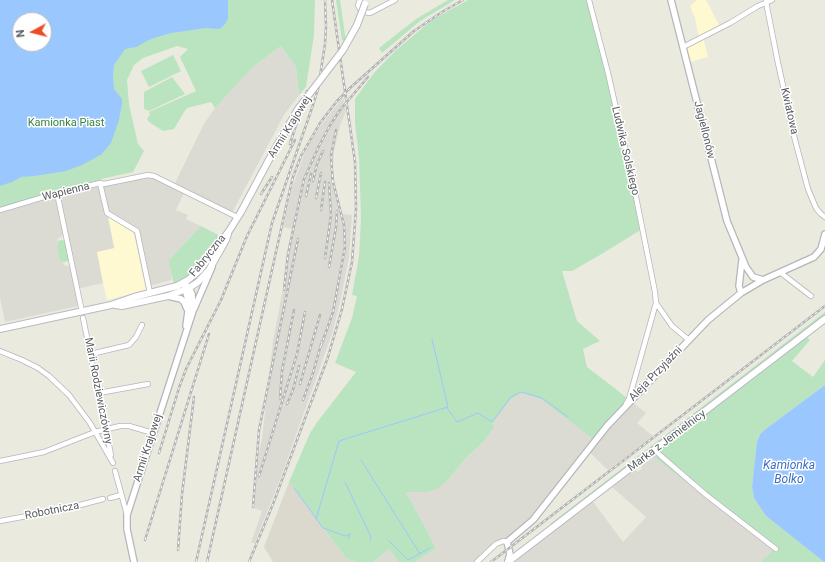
<!DOCTYPE html>
<meta charset="utf-8">
<style>
body{margin:0}
#map{position:relative;width:825px;height:562px;overflow:hidden;background:#ebeadf;font-family:Roboto,sans-serif}
canvas{display:block}
.north{position:absolute;left:12px;top:12px;width:40px;height:40px;box-sizing:border-box;background:#fff;border:1px solid #bcbdbf;border-radius:50%;rotate:263deg;font-size:11px;font-weight:700;line-height:16px;text-align:center;color:#585b60}
.north::after{content:'';display:block;margin:auto;width:14px;height:18px;background:#ea4d26;clip-path:polygon(50% 0,100% 100%,50% 72%,0 100%)}
</style>
<div id="map">
<canvas width="825" height="562"></canvas>
<div class="north">N</div>
</div>
<script>
const g = document.querySelector('canvas').getContext('2d');
g.lineJoin = 'round';
function paint(path, color) {
  g.fillStyle = color;
  g.fill(path, 'evenodd');
}
function poly(rows) {
  const path = new Path2D();
  for (const r of rows) {
    path.moveTo(r[0], r[1]);
    for (let i = 2; i < r.length; i += 2) path.lineTo(r[i], r[i + 1]);
  }
  return path;
}
function strokePath(path, color, width, dash) {
  g.strokeStyle = color;
  g.lineWidth = width;
  g.lineCap = dash ? 'butt' : 'round';
  g.setLineDash(dash || []);
  g.stroke(path);
}
function write(font, color, halo, rows, align = 'center') {
  g.font = font + ' Roboto,sans-serif';
  g.lineWidth = 3;
  g.setLineDash([]);
  g.textBaseline = 'middle';
  g.strokeStyle = halo;
  g.fillStyle = color;
  for (const [text, x, y, turn = 0] of rows) {
    g.save();
    g.translate(x, y);
    g.rotate((+turn || 0) * Math.PI / 180);
    g.textAlign = isNaN(turn) ? turn : align;
    if (halo) g.strokeText(text, 0, 0);
    g.fillText(text, 0, 0);
    g.restore();
  }
}
paint(poly([
 [697,0,706,0,720,27,703,37,708,57,687,63,683,47,699,38,695,18,690,6],
 [108,216,134,233,146,290,107,300,96,252,114,248]
]), '#fef9d1');
paint(poly([
 [281,46,296,67,299,95,284,115,232,213,175,183,204,124,215,108,254,66],
 [343,97,346,111,340,126,334,151,333,169,334,179,342,214,352,215,349,257,340,303,332,334,282,474,255,543,251,543,262,511,254,508,258,455,262,439,273,341,283,289,286,263,292,229,283,227,291,191,305,152,316,132],
 [148,175,184,193,176,210,188,215,186,219,201,226,168,261,172,278,171,280,153,285,146,289,134,233,108,217,114,248,97,252,103,283,77,289,79,298,78,306,5,322,0,298,0,210,47,196],
 [65,233,73,268,68,266,64,265,57,246,58,238,61,237],
 [522,393,541,399,549,404,631,401,646,413,637,423,653,436,608,470,588,451,541,511,507,542,503,541,477,562,415,562,436,548,406,492,427,492,447,481,465,459,485,440,495,426,492,424,511,399],
 [653,456,770,547,773,552,760,562,508,562,591,499,623,542,646,517,612,487,635,469,638,472,642,468,641,464],
 [389,549,399,562,373,562]
]), '#dcdbd3');
paint(poly([
 [289,482,346,558,357,562,273,562,264,547]
]), '#dbd9cd');
paint(poly([
 [0,0,315,0,314,35,306,87,299,95,296,67,281,46,254,66,215,108,211,102,187,108,184,112,174,129,163,131,149,122,147,119,150,115,149,112,196,91,180,57,188,49,177,46,143,58,134,65,127,80,129,104,138,144,144,151,133,172,101,179,100,183,0,210],
 [20,20,44,20,44,44,20,44],
 [336,0,340,0,346,42,342,40],
 [448,0,455,0,420,21,382,53,379,48,416,19],
 [468,0,589,0,642,229,600,255,572,271,562,271,577,321,600,341,583,349,587,367,631,401,596,441,541,399,522,393,511,399,492,424,495,426,485,440,465,459,447,481,437,489,427,492,406,492,436,548,415,562,399,562,389,549,373,562,357,562,346,558,289,482,310,433,318,421,356,372,335,363,352,318,357,296,352,295,359,256,361,218,359,158,355,124,355,99,374,73,395,51,432,20],
 [173,55,181,71,149,87,141,71],
 [172,77,185,94,149,111,144,109,144,92],
 [201,226,220,236,198,269,191,275,174,284,168,261],
 [62,240,65,241,70,257,68,261,64,262,60,260,57,246,58,241],
 [825,312,825,319,805,336,810,340,792,361,813,377,825,360,825,385,767,428,760,434,758,438,752,487,754,498,766,516,824,562,760,562,772,552,770,547,650,454,553,528,550,524]
]), '#bae4bf');
paint(poly([
 [0,0,228,0,228,18,226,23,220,29,206,28,171,33,151,39,136,47,125,49,114,65,113,75,114,89,122,99,122,104,119,120,111,143,102,154,82,165,66,171,34,176,21,177,12,182,0,186],
 [20,20,44,20,44,44,20,44],
 [825,385,825,562,824,562,766,516,754,498,752,487,757,442,760,434,767,428]
]), '#9bc7ff');
strokePath(poly([
 [447,408,457,422,478,413,492,422,511,397,521,392,542,398,568,417],
 [361,460,420,554],
 [345,482,371,537,370,540],
 [294,488,323,528,345,536,350,534,348,539],
 [316,519,339,441,448,407,432,339],
 [389,541,408,560,430,548]
]), '#9bc7ff', 1);
const minor = poly([
 [360,0,358,5,360,9,365,12,370,13,395,0],
 [589,0,608,73,636,197,655,292,656,303,629,399,626,404],
 [767,0,766,2,778,63,795,140,808,189,816,208,821,214,825,217],
 [683,47,730,23,758,6,772,0],
 [100,183,107,213,137,231,150,293],
 [57,193,82,312],
 [0,210,47,196,100,183,104,184,148,175,154,176,237,217],
 [781,273,811,296],
 [656,303,672,326,689,340],
 [83,318,111,455],
 [0,351,22,360,38,368,49,376,69,395,90,423,113,463],
 [91,354,129,345,136,337,142,325],
 [99,393,148,384],
 [655,450,661,456,705,494,776,549],
 [0,461,44,452,95,432,120,426,129,426,153,433],
 [115,471,127,515],
 [110,498,121,495],
 [0,521,65,509,103,499],
 [477,562,496,544,503,541,507,542]
]);
const tertiary = poly([
 [671,0,727,221,746,267,753,277,763,280],
 [184,285,189,304,186,326],
 [741,293,739,286,742,260],
 [168,296,181,299,184,302,187,309],
 [194,309,212,267],
 [508,561,510,554,507,542,533,520,607,426,708,320,741,293,763,280,814,257,821,249,825,234],
 [134,562,127,529,127,515,193,311,192,294,189,288,184,283]
]);
const secondary = poly([
 [115,305,122,306,168,296,189,288,198,282,209,270,226,240,228,234],
 [0,329,111,305,134,297,177,286,188,280,200,270,229,231,241,212,272,154],
 [508,562,825,319]
]);
strokePath(minor, '#b5b6bc', 6);
strokePath(tertiary, '#b5b6bc', 8);
strokePath(secondary, '#b8bac1', 8);
strokePath(minor, '#fff', 4.5);
strokePath(tertiary, '#fff', 5.5);
strokePath(secondary, '#fff', 6);
const rail = poly([
 [290,144,307,91],
 [313,181,317,164,323,151],
 [333,183,331,156,336,130],
 [261,194,272,177],
 [306,196,311,174],
 [316,198,321,173],
 [321,210,325,182],
 [325,258,331,215,329,183],
 [329,267,336,227,337,211],
 [284,290,288,254,304,179,319,146,329,127,340,110,368,77],
 [321,346,333,312,345,247,344,225,332,178],
 [300,384,320,315],
 [280,399,282,371,294,310],
 [303,400,313,373,322,341],
 [287,404,293,390,299,366],
 [159,453,179,388,186,369,221,300,247,236,295,140],
 [259,476,297,354,305,312],
 [253,507,259,430,298,239],
 [145,540,209,334],
 [178,550,182,494,194,397],
 [196,562,272,223,313,105,318,89,325,44,326,26,325,0],
 [207,562,288,198,293,177,301,156,320,123,337,101,350,88,414,31,442,12,463,0],
 [249,562,273,504,328,357,342,309,352,262,356,209,355,162,332,0],
 [491,562,825,306]
]);
strokePath(rail, '#b3b4b4', 2.5);
strokePath(rail, '#fff', 1, [3]);
const secondaryBridge = poly([
 [272,154,298,109,343,50,357,25,365,4]
]);
strokePath(secondaryBridge, '#b8bac1', 8, []);
strokePath(secondaryBridge, '#fff', 6);
write('11px', '#585b60', '#fff', [
 ["Kwiatowa",789,111,77],
 ["Armii Krajowej",290,127,-58],
 ["Jagiellonów",704,130,76],
 ["Ludwika Solskiego",625,151,77],
 ["Wapienna",66,192,-14],
 ["Fabryczna",208,256,-51],
 ["Aleja Przyjaźni",656,374,-46],
 ["Marii Rodziewiczówny",98,391,79],
 ["Marka z Jemielnicy",667,441,-37],
 ["Armii Krajowej",148,448,-72],
 ["Robotnicza",52,511,-11]
]);
write('11px', '#338441', '#fff', [
 ["Kamionka Piast",66,123]
]);
write('italic 12px', '#3e6ec3', '#fff', [
 ["Kamionka",789,466],
 ["Bolko",789,480]
]);
</script>
